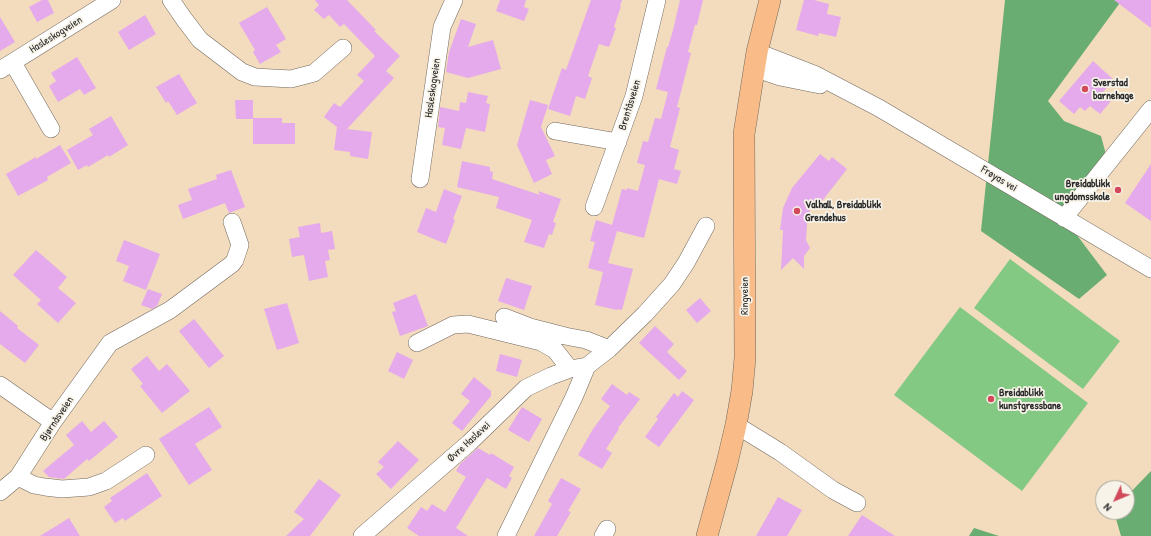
<!DOCTYPE html>
<meta charset="utf-8">
<style>
body{margin:0}
#map{position:relative;width:1151px;height:536px;overflow:hidden;background:#f3dbbd;font-family:"Patrick Hand",sans-serif}
canvas{display:block}
.north{position:absolute;left:1095px;top:480px;width:40px;height:40px;box-sizing:border-box;background:#f7f3e8;border:1px solid #a5a39c;border-radius:50%;rotate:226deg;font-size:11px;font-weight:700;line-height:16px;text-align:center;color:#2b2b2b}
.north::after{content:'';display:block;margin:auto;width:14px;height:18px;background:#d1495b;clip-path:polygon(50% 0,100% 100%,50% 72%,0 100%)}
</style>
<div id="map">
<canvas width="1151" height="536"></canvas>
<div class="north">N</div>
</div>
<script>
const g = document.querySelector('canvas').getContext('2d');
g.lineJoin = 'round';
function paint(path, color) {
  g.fillStyle = color;
  g.fill(path, 'evenodd');
}
function poly(rows) {
  const path = new Path2D();
  for (const r of rows) {
    path.moveTo(r[0], r[1]);
    for (let i = 2; i < r.length; i += 2) path.lineTo(r[i], r[i + 1]);
  }
  return path;
}
function strokePath(path, color, width, dash) {
  g.strokeStyle = color;
  g.lineWidth = width;
  g.lineCap = dash ? 'butt' : 'round';
  g.setLineDash(dash || []);
  g.stroke(path);
}
function write(font, color, halo, rows, align = 'center') {
  g.font = font + ' "Patrick Hand",sans-serif';
  g.lineWidth = 3.5;
  g.setLineDash([]);
  g.textBaseline = 'middle';
  g.strokeStyle = halo;
  g.fillStyle = color;
  for (const [text, x, y, turn = 0] of rows) {
    g.save();
    g.translate(x, y);
    g.rotate((+turn || 0) * Math.PI / 180);
    g.textAlign = isNaN(turn) ? turn : align;
    if (halo) g.strokeText(text, 0, 0);
    g.fillText(text, 0, 0);
    g.restore();
  }
}
paint(poly([
 [1010,259,1120,341,1083,389,974,308],
 [960,307,1088,403,1022,491,894,395]
]), '#83c984');
paint(poly([
 [1005,0,1122,0,1048,101,1064,121,1101,136,1108,162,1064,218,1107,275,1079,299,981,231],
 [1151,471,1151,536,1121,536,1114,512,1127,512,1127,496],
 [974,528,999,536,969,536]
]), '#6aad72');
paint(poly([
 [42,0,48,0,54,13,37,22,29,7],
 [315,0,347,0,376,30,374,31,400,56,386,71,394,78,347,129,372,132,368,159,350,156,350,152,334,150,337,127,324,117,334,103,340,107,364,81,357,75,375,56,344,24,340,27,329,15,324,19,314,10,319,5],
 [500,0,526,0,524,7,529,9,524,21,496,11],
 [591,0,622,0,620,6,621,6,614,27,616,28,609,47,599,44,588,76,592,78,585,99,576,96,570,116,548,109,562,68,566,70],
 [680,0,703,0,697,25,695,25,688,52,691,53,677,107,680,108,670,147,679,150,674,169,681,171,677,184,659,179,644,238,617,231,608,263,633,269,622,310,618,309,617,310,595,305,603,272,588,268,595,242,590,241,596,220,612,225,622,189,627,190,627,188,638,191,645,165,637,163,643,141,648,142,655,118,661,119,668,92,656,89,667,47,668,47,673,30],
 [804,0,814,0,829,4,827,14,841,17,836,37,819,33,818,36,796,30],
 [1114,0,1151,0,1151,28],
 [267,7,286,39,276,45,281,52,260,64,253,52,255,50,239,23],
 [145,15,156,34,129,50,118,32],
 [0,17,15,42,0,51],
 [461,19,476,24,468,47,493,40,501,69,468,78,446,72,449,52],
 [77,57,96,88,84,95,80,89,58,102,49,86,56,81,51,73],
 [1093,61,1114,80,1102,93,1111,101,1100,114,1090,106,1085,111,1080,107,1074,114,1059,101],
 [179,74,197,103,177,115,168,101,166,103,156,87],
 [468,92,488,96,486,103,490,104,485,132,466,128,461,149,442,145,445,128,438,127,440,107,459,111,460,102,466,103],
 [235,100,253,100,253,118,282,118,282,123,295,123,295,144,253,144,253,119,236,119],
 [530,100,548,105,541,127,555,156,546,160,552,174,534,183,517,145],
 [111,116,128,145,109,157,108,155,88,167,87,165,78,170,67,150,93,135,89,129],
 [60,145,71,163,47,177,48,180,18,196,6,174,36,157,36,159],
 [820,154,829,161,832,157,847,169,819,205,812,201,807,224,806,240,810,248,804,256,804,269,793,258,781,270,783,230,780,230,783,208,792,188],
 [462,161,490,167,490,171,493,172,492,179,540,195,538,191,561,199,553,222,556,223,552,235,549,234,544,248,524,242,532,220,496,208,499,197,457,187],
 [1151,164,1151,221,1125,203],
 [231,170,245,207,229,213,225,203,183,219,178,205,192,200,188,189,217,179,216,175],
 [444,189,462,196,453,219,455,220,446,244,417,232,426,208,436,212],
 [320,223,321,233,332,231,335,249,328,250,330,260,325,261,328,277,309,281,304,255,292,257,289,239,300,237,298,227],
 [124,240,160,254,146,290,123,281,129,266,116,261],
 [36,250,67,277,58,288,76,303,58,323,37,304,41,300,13,275],
 [506,278,532,286,524,310,498,301],
 [148,289,162,294,157,306,152,309,141,305],
 [416,294,428,326,400,336,392,312,396,311,393,303],
 [700,298,711,311,697,323,686,310],
 [287,303,299,343,277,350,264,309],
 [0,311,18,326,17,328,39,345,25,363,0,344],
 [194,319,224,356,209,368,179,331],
 [655,326,674,344,667,352,687,371,679,380,639,343],
 [397,352,413,360,404,379,388,371],
 [500,354,522,360,517,377,496,371],
 [147,356,159,371,167,364,190,391,162,413,140,386,143,384,131,369],
 [474,377,491,391,491,396,462,431,452,423,470,401,461,394],
 [612,384,627,395,629,392,640,399,618,428,619,429,606,449,612,453,602,469,578,455,593,429,610,406,601,399],
 [682,391,694,400,659,447,645,437,658,419,656,417,674,393,678,397],
 [209,407,222,427,195,444,212,470,189,485,159,439],
 [522,407,542,419,529,442,508,430],
 [82,421,91,432,104,421,118,437,89,461,87,459,64,479,49,477,43,471,74,445,66,435],
 [398,441,419,460,391,489,376,474,384,467,378,462],
 [478,448,490,455,491,453,514,467,509,476,512,478,506,489,487,478,456,528,468,536,419,536,407,528,421,507,427,511,432,504,445,512,466,477,456,471,460,464],
 [147,473,162,496,125,521,123,518,115,523,104,507,112,501,110,498],
 [561,478,581,489,568,511,571,512,557,536,534,536,552,504,548,501],
 [319,479,341,495,310,536,286,536,304,519,294,512],
 [778,497,802,510,787,536,756,536],
 [862,515,895,536,848,536],
 [69,518,80,536,40,536]
]), '#e5aaeb');
const minor = poly([
 [171,0,184,19,200,40,242,72,255,77,291,79,314,73,343,48],
 [757,52,816,75,879,108,1151,269],
 [13,63,51,129],
 [754,68,780,77,820,85],
 [0,70,112,0],
 [555,131,618,142],
 [420,179,442,27,454,0],
 [594,207,634,96,657,0],
 [1064,218,1151,109],
 [504,317,530,327,565,336,586,340,609,349],
 [417,343,453,325,468,324,541,342,555,350,570,369],
 [0,385,53,422],
 [736,425,780,452,833,490,857,503],
 [18,477,34,485,45,487,62,489,89,487,106,481,146,455],
 [0,492,18,477,53,422,110,343,170,310,232,264,235,260,240,245,232,222],
 [362,536,469,443,526,388,551,376,570,369,587,366],
 [506,536,574,397,587,366,609,349,645,314,672,284,686,263,706,226],
 [603,536,607,529]
]);
const major = poly([
 [707,536,727,463,736,425,742,391,745,358,744,134,757,52,770,0]
]);
strokePath(minor, '#71695e', 18);
strokePath(major, '#71695e', 22);
strokePath(minor, '#fff', 17);
strokePath(major, '#f9bc89', 21);
for (const [x, y, r, color] of [
 [1085,89,4,"#d1495b"],
 [1118,190,4,"#d1495b"],
 [797,211,4,"#d1495b"],
 [991,399,4,"#d1495b"]
]) {
  const dot = new Path2D();
  dot.arc(x, y, r, 0, 2 * Math.PI);
  g.fillStyle = color;
  g.fill(dot);
  strokePath(dot, '#f7f3e8', 1.5);
}
write('11px', '#2b2b2b', '#f7f3e8', [
 ["Hasleskogveien",56,35,-32],
 ["Hasleskogveien",433,88,-82],
 ["Brentåsveien",630,105,-73],
 ["Frøyas vei",999,179,31],
 ["Ringveien",745,296,-90],
 ["Bjørnåsveien",57,419,-56],
 ["Øvre Haslevei",469,442,-43]
]);
write('bold 11px', '#2b2b2b', '#f7f3e8', [
 ["Sverstad",1093,83],
 ["barnehage",1093,96],
 ["Breidablikk",1110,184,"right"],
 ["ungdomsskole",1110,197,"right"],
 ["Valhall, Breidablikk",805,205],
 ["Grendehus",805,218],
 ["Breidablikk",999,393],
 ["kunstgressbane",999,406]
], 'left');
</script>
